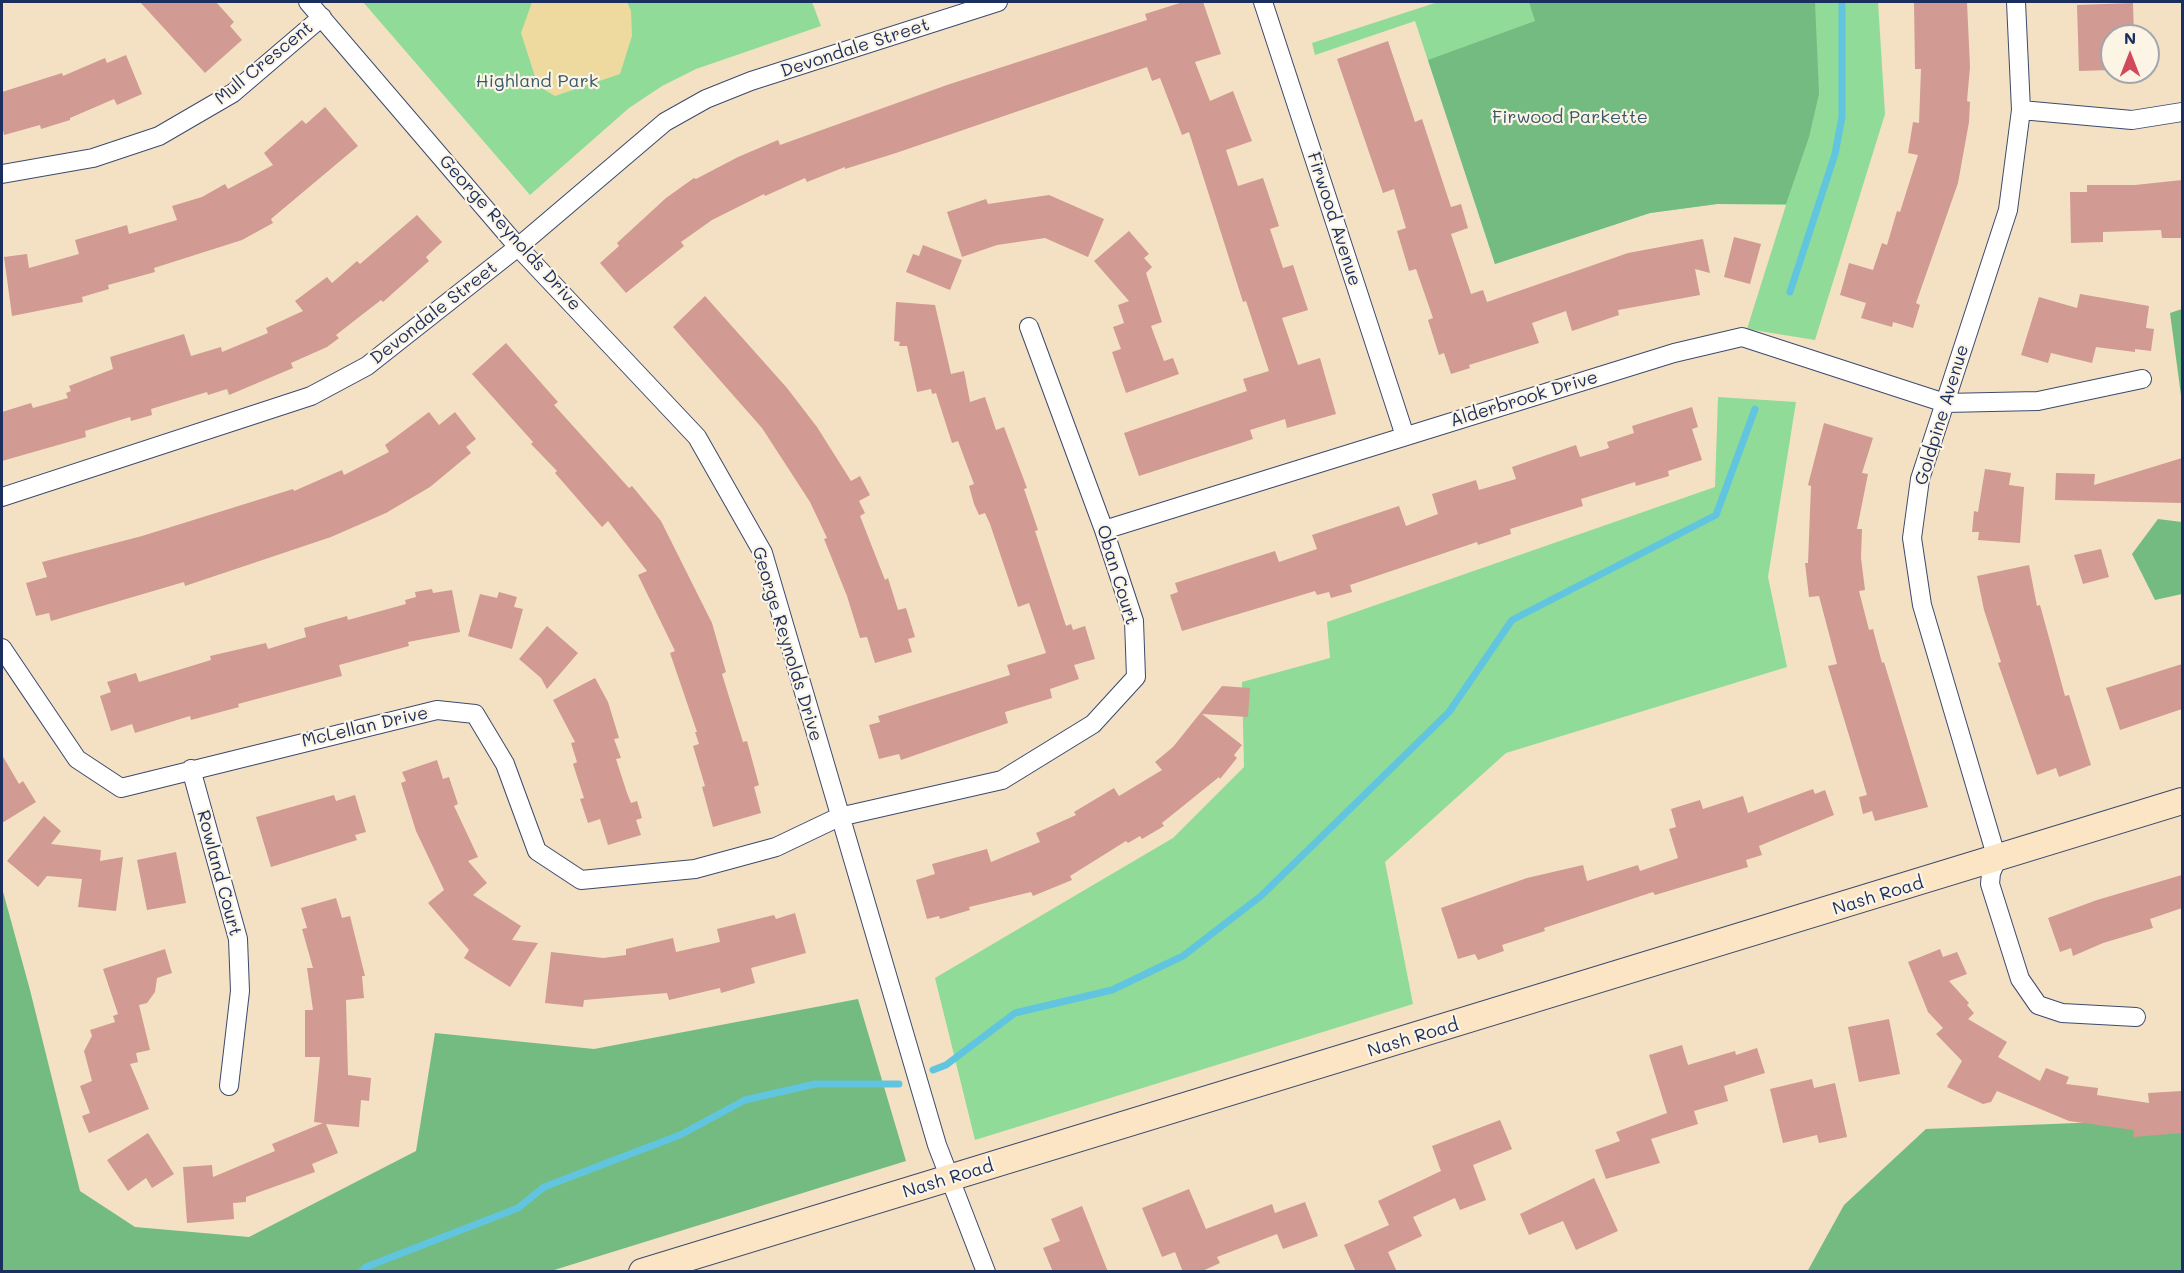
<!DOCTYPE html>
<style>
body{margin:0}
#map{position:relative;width:2184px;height:1273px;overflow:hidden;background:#f4e1c4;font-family:Mali,sans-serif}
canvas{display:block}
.frame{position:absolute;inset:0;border:3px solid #1b2f5e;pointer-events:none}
.north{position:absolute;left:2100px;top:24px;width:60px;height:60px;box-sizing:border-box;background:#fcf5e5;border:2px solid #a2a6af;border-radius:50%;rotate:0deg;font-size:16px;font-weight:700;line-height:24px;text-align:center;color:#1b2f5e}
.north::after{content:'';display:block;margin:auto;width:21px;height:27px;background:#d1495b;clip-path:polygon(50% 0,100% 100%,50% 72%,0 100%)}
</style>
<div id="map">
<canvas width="2184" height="1273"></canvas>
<div class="frame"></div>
<div class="north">N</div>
</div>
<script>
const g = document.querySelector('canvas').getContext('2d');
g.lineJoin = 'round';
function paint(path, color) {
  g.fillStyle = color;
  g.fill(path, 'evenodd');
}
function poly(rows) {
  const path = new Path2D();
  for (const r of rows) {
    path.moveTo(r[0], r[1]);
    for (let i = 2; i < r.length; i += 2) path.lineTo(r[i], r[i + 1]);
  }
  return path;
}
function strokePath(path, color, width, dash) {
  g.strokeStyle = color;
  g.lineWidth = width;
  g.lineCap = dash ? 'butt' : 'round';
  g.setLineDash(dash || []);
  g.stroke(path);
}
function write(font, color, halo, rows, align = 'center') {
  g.font = font + ' Mali,sans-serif';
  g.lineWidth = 4.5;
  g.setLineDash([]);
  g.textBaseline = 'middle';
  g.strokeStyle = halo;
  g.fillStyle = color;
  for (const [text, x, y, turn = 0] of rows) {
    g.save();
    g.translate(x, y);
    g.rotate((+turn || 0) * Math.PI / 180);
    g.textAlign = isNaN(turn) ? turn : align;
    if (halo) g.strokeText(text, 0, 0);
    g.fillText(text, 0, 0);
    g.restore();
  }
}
paint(poly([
 [363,2,812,2,821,26,696,69,662,86,629,108,530,195],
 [1438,2,1878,2,1885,114,1815,340,1747,329,1786,205,1717,204,1650,213,1495,264,1415,21,1315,55,1312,43],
 [1718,397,1796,402,1768,577,1787,667,1506,753,1385,862,1413,1004,975,1140,935,978,1173,838,1244,767,1242,682,1330,658,1327,622,1715,487]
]), '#8fdb97');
paint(poly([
 [1529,2,1815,2,1819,94,1809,137,1786,204,1717,204,1650,213,1495,264,1428,60,1535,21],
 [2182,309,2182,403,2170,313],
 [2158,519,2182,522,2182,594,2155,600,2132,554],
 [2,888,30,990,80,1191,135,1227,249,1237,416,1151,435,1033,594,1049,858,999,906,1161,551,1271,2,1271],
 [2102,1122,2182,1130,2182,1271,1807,1272,1844,1205,1926,1129]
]), '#73bb80');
paint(poly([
 [532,2,627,2,631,11,632,36,620,74,555,96,538,86,521,33]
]), '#eeda9e');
strokePath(poly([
 [1790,292,1835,154,1842,117,1842,2],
 [933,1070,946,1065,1015,1013,1112,990,1183,956,1261,896,1449,712,1512,620,1716,515,1755,409],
 [361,1272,366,1267,518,1208,544,1187,680,1135,745,1100,815,1084,899,1084]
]), '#62c5e0', 7);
paint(poly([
 [140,2,216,2,234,22,230,26,242,40,205,73],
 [1183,2,1203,2,1221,54,1195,62,1210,101,1233,91,1252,141,1226,150,1238,186,1263,178,1279,226,1270,229,1283,268,1293,265,1308,310,1282,318,1298,365,1320,358,1336,414,1287,428,1285,419,1250,430,1253,439,1139,476,1124,433,1247,391,1243,379,1269,371,1246,301,1243,302,1189,132,1182,135,1160,78,1152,81,1147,67,896,153,845,169,845,167,807,182,805,178,765,196,764,194,712,220,681,242,684,246,626,293,600,263,619,246,617,243,666,198,694,178,696,179,738,157,778,140,780,145,947,85,1147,20,1145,14],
 [1914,2,1967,2,1970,67,1967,101,1970,102,1969,122,1958,183,1916,303,1920,305,1913,328,1893,322,1892,327,1861,318,1866,303,1840,295,1849,263,1873,270,1882,243,1887,245,1897,211,1900,212,1918,155,1908,153,1913,122,1919,123,1921,69,1915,69],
 [2133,3,2134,36,2112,36,2112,70,2079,71,2077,5],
 [1388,41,1415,122,1422,119,1451,207,1461,204,1468,228,1451,234,1471,294,1483,290,1487,302,1628,253,1703,239,1710,273,1695,269,1700,295,1618,310,1619,315,1572,331,1566,311,1532,323,1539,343,1469,365,1470,368,1451,374,1444,353,1439,355,1428,320,1433,318,1416,269,1409,271,1397,231,1406,228,1394,189,1383,193,1337,59],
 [126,55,142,94,117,105,114,99,70,118,70,120,41,129,40,125,4,135,2,125,2,92,62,73,63,76,105,58,107,63],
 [325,107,358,146,271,219,273,223,242,240,154,268,155,272,108,285,109,289,82,297,83,302,12,316,4,257,27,254,29,268,79,254,75,240,127,225,129,234,177,220,172,206,202,197,225,184,228,189,273,165,264,153,302,120,306,124],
 [2182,180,2182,238,2162,238,2161,230,2103,232,2103,242,2071,243,2070,192,2087,192,2087,185,2135,185],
 [1049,195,1104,219,1088,257,1045,238,997,245,962,257,947,212,986,199,988,204],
 [417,215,442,242,426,257,429,261,383,302,381,300,336,335,339,338,327,347,291,363,293,368,229,395,227,389,208,395,207,392,151,409,152,415,131,421,130,417,85,431,86,437,2,461,2,412,31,403,33,408,68,398,66,393,71,391,69,386,113,369,110,357,184,334,191,356,221,347,222,352,268,333,266,328,303,311,295,301,327,277,332,283,357,261,360,264],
 [1129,231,1149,254,1144,258,1152,267,1146,273,1162,322,1151,326,1164,361,1173,358,1179,374,1126,393,1112,352,1121,349,1113,327,1124,323,1118,305,1129,301,1094,261],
 [1734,237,1761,244,1750,284,1724,277],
 [923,245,962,260,950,290,906,272,913,254,919,256],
 [2080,294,2149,306,2146,328,2154,329,2151,351,2135,349,2135,352,2096,347,2092,363,2051,353,2048,363,2021,355,2039,297,2077,308],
 [705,296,787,388,817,427,851,481,860,476,870,495,859,501,865,513,860,516,885,580,888,578,898,610,906,608,915,637,908,639,912,652,875,663,867,637,860,638,847,596,824,539,827,538,810,502,762,428,673,327],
 [896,302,935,305,951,374,964,371,970,402,985,397,996,430,1004,427,1027,488,1024,489,1038,530,1035,531,1066,626,1071,624,1073,630,1085,626,1095,659,1074,665,1079,679,1050,689,1052,698,1005,712,1008,723,901,760,899,754,879,759,869,725,880,722,878,716,1010,675,1007,665,1046,653,1029,603,1018,607,990,524,985,513,979,515,974,504,969,486,974,484,958,441,952,443,936,393,932,394,931,389,917,392,907,346,899,346,900,342,894,341],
 [506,343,558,402,554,405,629,488,632,486,661,521,712,623,726,672,722,674,743,742,747,741,759,785,754,787,761,813,713,827,702,787,705,786,693,746,699,744,695,732,697,732,670,653,675,651,638,575,647,571,608,521,602,527,555,473,557,471,531,444,533,442,472,374],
 [1692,407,1698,427,1692,429,1702,460,1668,471,1669,476,1636,486,1635,482,1581,499,1583,506,1510,529,1511,534,1478,545,1477,542,1350,585,1352,592,1331,598,1329,592,1317,595,1315,591,1182,631,1170,595,1178,592,1175,583,1275,551,1279,562,1317,549,1312,535,1399,506,1406,526,1438,514,1432,494,1476,480,1479,490,1516,479,1512,467,1576,445,1580,457,1609,448,1607,442,1634,433,1632,426],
 [429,412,439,425,455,412,476,439,466,447,471,453,430,487,386,513,331,537,185,586,184,582,51,621,49,613,36,616,26,583,47,577,42,562,142,536,293,489,294,491,342,470,344,475,389,452,385,445],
 [1824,423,1873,438,1862,473,1868,474,1857,529,1862,529,1861,558,1865,590,1859,591,1869,630,1873,629,1882,663,1884,662,1928,807,1875,821,1872,811,1863,814,1859,797,1867,795,1828,666,1837,664,1819,596,1809,597,1805,563,1808,563,1811,486,1808,485],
 [2182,458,2182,503,2055,500,2056,473,2095,474,2094,485],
 [1985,469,2011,473,2009,485,2024,487,2020,543,1978,540,1979,532,1972,532,1974,511,1978,512],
 [2101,549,2109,577,2083,584,2074,555],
 [2029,565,2037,606,2040,605,2065,696,2069,695,2091,765,2059,777,2056,768,2037,775,1998,663,2001,662,1984,610,1977,576],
 [432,589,433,593,452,590,460,632,408,642,409,646,339,665,342,676,238,704,239,707,191,720,190,716,135,733,132,724,111,731,100,696,111,692,107,682,136,673,139,682,211,660,210,656,266,643,268,649,306,637,304,628,347,616,348,620,406,604,405,600,416,597,415,592],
 [499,592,517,597,514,607,523,609,512,649,468,636,480,594,497,598],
 [547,626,578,653,547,689,541,678,519,659],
 [2182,664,2182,709,2120,730,2106,688],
 [595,678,608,702,619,738,614,739,621,758,616,759,627,793,631,803,637,801,642,818,636,820,641,835,608,845,600,819,588,823,580,799,584,798,573,764,577,762,571,743,575,742,553,700],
 [1222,686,1250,688,1248,717,1202,714,1242,745,1234,755,1237,758,1220,779,1219,777,1162,823,1164,826,1142,839,1140,836,1128,843,1126,841,1070,876,1072,880,1033,896,1031,892,969,907,970,910,940,919,939,916,927,919,916,880,935,874,932,864,987,849,991,862,1040,842,1036,833,1076,815,1074,812,1114,788,1119,796,1162,770,1155,762,1173,747],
 [2,755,19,784,23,781,36,802,2,823],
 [437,760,443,779,449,777,458,804,454,806,478,857,468,861,487,883,473,895,521,926,512,940,538,943,510,987,464,958,469,950,428,903,444,890,416,831,401,783,406,781,402,772],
 [1813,789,1815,794,1825,790,1834,815,1759,846,1762,855,1746,860,1748,867,1655,895,1653,892,1544,928,1545,931,1502,945,1504,951,1478,960,1475,954,1458,959,1441,908,1527,878,1583,865,1587,881,1638,865,1640,871,1678,858,1669,829,1676,827,1671,809,1700,800,1703,809,1743,796,1748,813],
 [334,795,336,801,355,795,366,832,355,835,357,840,271,867,256,817],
 [44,816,61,831,51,844,101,850,100,861,123,857,116,911,78,907,82,879,47,876,38,887,7,861],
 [176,852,186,903,147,910,137,860],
 [2182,875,2182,908,2150,919,2153,928,2103,943,2073,956,2071,948,2060,952,2048,918,2097,900],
 [336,898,342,918,350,916,365,976,362,976,364,998,346,1000,348,1075,371,1078,369,1101,361,1100,359,1127,326,1124,338,1153,312,1164,315,1172,246,1197,246,1202,233,1203,234,1219,187,1223,183,1167,212,1165,213,1177,275,1151,272,1144,323,1123,314,1122,320,1057,305,1057,305,1010,313,1010,307,968,313,968,302,929,307,928,301,908],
 [795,913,806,953,751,968,755,983,721,993,720,988,669,1000,667,993,584,1000,583,1007,545,1003,551,952,603,958,626,955,626,949,673,938,676,952,720,942,717,929,774,915,776,919],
 [165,949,172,973,157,978,155,992,147,1003,139,1005,150,1050,136,1053,138,1062,130,1064,149,1109,89,1133,82,1116,90,1113,80,1086,92,1081,84,1051,92,1036,90,1030,115,1022,113,1016,118,1014,103,969],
 [1940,949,1943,957,1957,952,1967,974,1949,981,1969,1003,1967,1005,1974,1013,1968,1019,2007,1042,1998,1057,2040,1081,2046,1068,2069,1077,2066,1084,2098,1088,2097,1095,2149,1103,2148,1093,2182,1091,2182,1133,2134,1137,2133,1130,2069,1121,1997,1091,1991,1102,1983,1104,1947,1087,1962,1061,1936,1034,1943,1028,1928,1012,1908,962],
 [1889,1019,1900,1074,1859,1082,1848,1027],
 [1682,1045,1688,1065,1735,1051,1736,1055,1757,1048,1765,1073,1724,1086,1728,1101,1694,1111,1698,1124,1651,1139,1660,1163,1606,1179,1595,1150,1620,1141,1616,1132,1667,1113,1649,1055],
 [1812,1079,1814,1088,1835,1083,1847,1137,1819,1143,1817,1135,1783,1143,1770,1089],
 [1500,1120,1512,1149,1473,1165,1486,1200,1460,1210,1455,1198,1413,1217,1422,1236,1388,1252,1397,1272,1356,1272,1344,1245,1389,1225,1378,1201,1441,1171,1432,1146],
 [148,1133,174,1174,152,1188,146,1178,128,1191,107,1160],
 [1594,1178,1618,1231,1576,1250,1563,1221,1529,1235,1520,1214],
 [1189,1189,1206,1229,1272,1204,1275,1213,1305,1202,1318,1236,1283,1249,1277,1234,1217,1257,1220,1263,1200,1272,1183,1272,1175,1252,1162,1257,1142,1208],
 [1082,1206,1108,1272,1053,1272,1043,1248,1060,1241,1051,1219]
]), '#d19a92');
const street = poly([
 [308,2,518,247,697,437,763,553,937,1145,986,1272],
 [1263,2,1405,436],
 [2016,2,2021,110,2008,210,1920,479,1912,538,1922,605,1997,859,1991,873,1990,884,2020,979,2038,1005,2062,1013,2136,1017],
 [2021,110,2132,120,2182,112],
 [2,174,93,158,159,136,233,93,322,17],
 [2,497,311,396,367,366,518,247,665,122,706,99,751,81,998,2],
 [1104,530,1674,353,1742,337,1945,403,2038,401,2142,379],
 [2,648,77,759,121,788,437,710,475,714,505,764,537,851,581,880,695,869,776,847,839,817,1002,780,1093,724,1136,677,1134,621,1104,530,1029,327],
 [191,769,238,939,240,991,229,1086]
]);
const secondary = poly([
 [642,1272,2182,801]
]);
strokePath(street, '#3c4a6d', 20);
strokePath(secondary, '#3c4a6d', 28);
strokePath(street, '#fff', 18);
strokePath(secondary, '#fce5c4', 26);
write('18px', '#1b2f5e', '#fcf5e5', [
 ["Devondale Street",855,48,-18],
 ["Mull Crescent",264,63,-39],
 ["Firwood Avenue",1334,219,72],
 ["George Reynolds Drive",510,233,48],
 ["Devondale Street",434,313,-38],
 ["Alderbrook Drive",1524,399,-17],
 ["Goldpine Avenue",1942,415,-73],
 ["Oban Court",1117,575,73],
 ["George Reynolds Drive",787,644,73],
 ["McLellan Drive",365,727,-13],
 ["Rowland Court",219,873,75],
 ["Nash Road",1878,896,-17],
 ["Nash Road",1413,1038,-17],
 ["Nash Road",948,1179,-17]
]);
write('18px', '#385a6c', '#fcf5e5', [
 ["Highland Park",537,81],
 ["Firwood Parkette",1570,117]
]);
</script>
